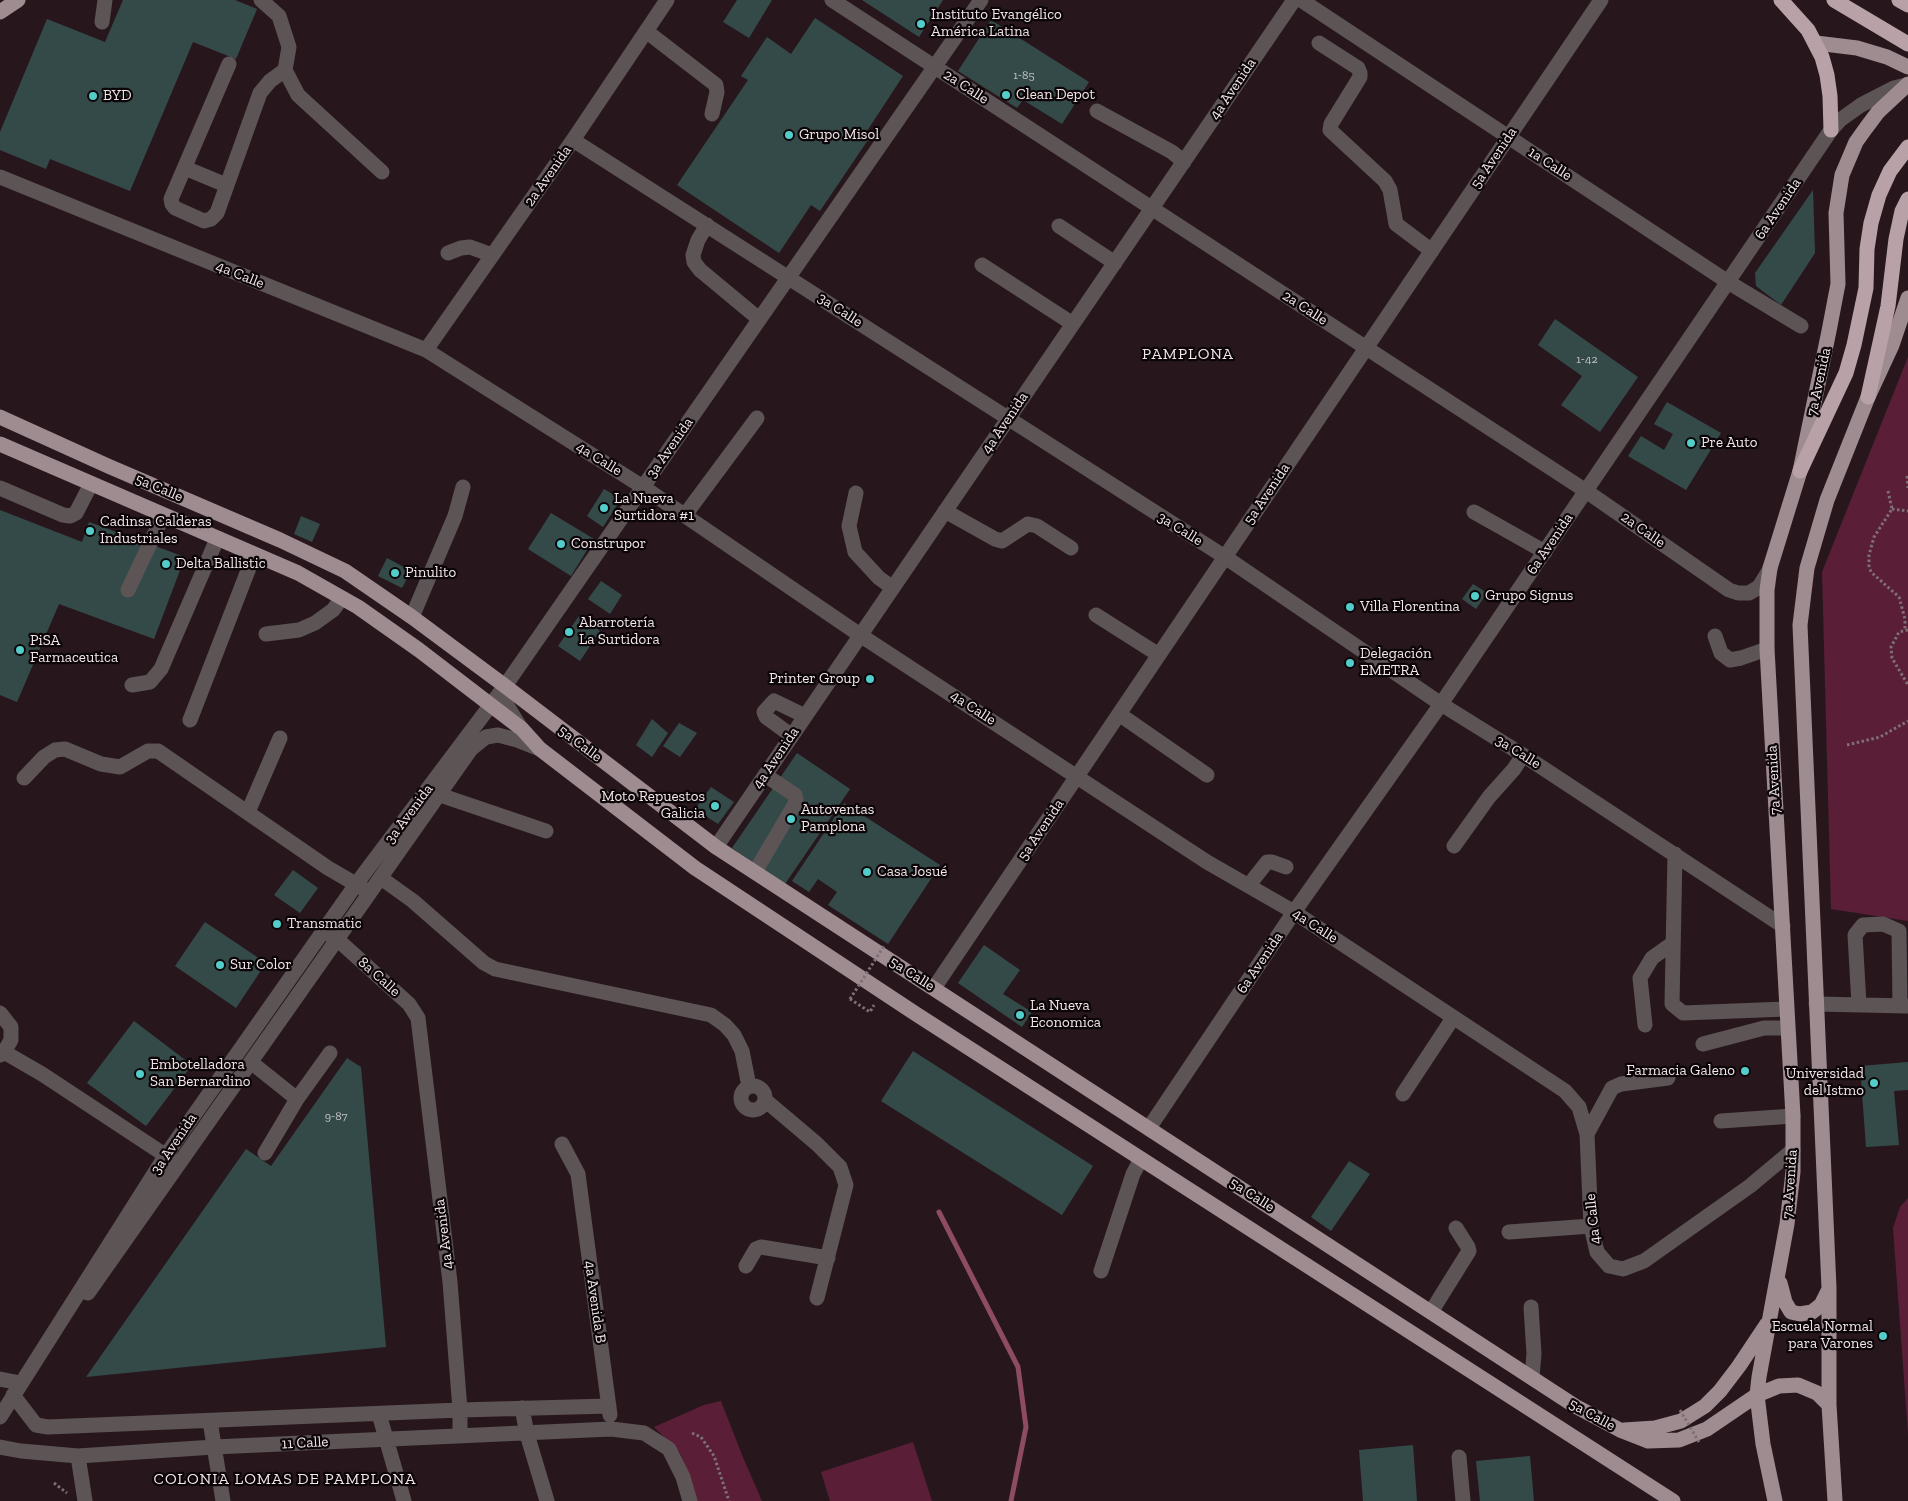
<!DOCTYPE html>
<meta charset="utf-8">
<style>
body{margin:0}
canvas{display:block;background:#27171c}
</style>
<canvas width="1908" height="1501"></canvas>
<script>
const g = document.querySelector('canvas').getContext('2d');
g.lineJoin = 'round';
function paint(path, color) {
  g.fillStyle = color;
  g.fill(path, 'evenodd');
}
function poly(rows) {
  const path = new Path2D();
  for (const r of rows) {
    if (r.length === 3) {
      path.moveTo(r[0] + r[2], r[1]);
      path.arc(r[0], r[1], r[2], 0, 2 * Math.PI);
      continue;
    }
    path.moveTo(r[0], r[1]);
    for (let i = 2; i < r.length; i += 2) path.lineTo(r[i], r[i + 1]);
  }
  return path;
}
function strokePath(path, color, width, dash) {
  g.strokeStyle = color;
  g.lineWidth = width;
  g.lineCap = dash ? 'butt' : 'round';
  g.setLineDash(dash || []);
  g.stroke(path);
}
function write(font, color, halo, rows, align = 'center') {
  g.font = font + ' "Zilla Slab",serif';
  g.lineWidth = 4.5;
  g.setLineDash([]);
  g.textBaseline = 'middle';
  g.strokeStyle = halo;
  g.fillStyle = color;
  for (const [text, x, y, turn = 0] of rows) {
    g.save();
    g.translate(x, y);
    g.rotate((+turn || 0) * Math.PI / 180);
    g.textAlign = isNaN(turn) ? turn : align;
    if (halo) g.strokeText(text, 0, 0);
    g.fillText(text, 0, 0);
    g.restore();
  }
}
paint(poly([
 [1908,357,1908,921,1831,909,1822,572],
 [1908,1198,1908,1434,1893,1228,1900,1207],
 [721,1401,742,1455,762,1501,696,1501,680,1453,654,1427,704,1405],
 [913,1442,932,1501,830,1501,821,1472]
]), '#5a1e37');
strokePath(poly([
 [939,1212,1018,1367,1026,1427,1011,1501]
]), '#8e4b64', 5);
paint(poly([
 [123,0,235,0,257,9,236,59,193,42,130,191,50,159,46,169,0,150,0,132,47,19,105,42],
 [737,0,772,0,749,38,723,22],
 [862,0,943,0,919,37],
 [815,18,903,76,865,134,870,137,820,211,811,205,779,253,677,185,748,80,741,76,767,37,791,54],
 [991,20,1089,82,1062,124,1023,100,1017,108,958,71],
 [1813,190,1815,253,1781,305,1756,286,1755,273],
 [1555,319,1638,377,1600,432,1561,405,1582,376,1538,345],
 [1667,402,1721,433,1686,490,1628,456,1641,436,1664,450,1673,434,1654,424],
 [604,489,621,499,603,527,587,516],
 [0,510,82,542,89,522,185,557,154,639,59,604,17,702,0,695],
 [551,513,594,539,571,576,528,549],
 [301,516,320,524,312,542,294,534],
 [387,558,411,571,402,588,378,576],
 [601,581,622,595,610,614,588,599],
 [1473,584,1487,593,1476,609,1462,599],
 [579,616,600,631,580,661,558,646],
 [652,719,668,733,652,757,636,745],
 [679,723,697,733,680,757,663,746],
 [797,753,850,789,785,884,732,848],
 [711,787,734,802,718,824,695,809],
 [844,803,940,865,888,944,828,905,837,892,818,879,809,892,792,881],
 [293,870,318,888,300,913,274,895],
 [205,922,266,963,236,1008,175,966],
 [984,945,1020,970,1003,994,1032,1012,1022,1027,958,983],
 [134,1021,192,1065,146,1126,87,1083],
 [913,1051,1093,1166,1062,1215,881,1101],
 [347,1058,361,1067,386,1347,86,1377,246,1149,271,1166],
 [1908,1062,1908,1090,1894,1091,1899,1145,1866,1147,1860,1066],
 [1349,1161,1370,1174,1331,1231,1311,1217],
 [1413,1445,1417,1501,1363,1501,1359,1450],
 [1530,1456,1534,1501,1480,1501,1476,1461]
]), '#344a49');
strokePath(poly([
 [1907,476,1908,488],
 [1888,491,1892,509,1874,537,1869,555,1869,566,1871,572,1899,597,1905,619,1905,631],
 [1892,509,1908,511],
 [1908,630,1899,632,1891,647,1892,658,1908,685],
 [1847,745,1880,737,1908,721],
 [850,999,870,1012,874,1005],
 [692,1433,701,1437,714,1456,729,1501],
 [54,1483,67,1493]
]), '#7e7074', 3, [2.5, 2.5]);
strokePath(poly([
 [261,0,279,16,289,47,285,70,298,95,382,172],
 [832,0,1586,491,1729,590,1738,593,1749,593,1759,587,1770,569],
 [1301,0,1728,282,1801,326],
 [102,22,105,0],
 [646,31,716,85,717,92,712,114],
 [1319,43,1358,68,1360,73,1360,77,1331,124,1330,130,1385,181,1390,190,1396,224,1432,251],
 [229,64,171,199,172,204,175,208,204,221,211,219,217,213,260,93,270,81,285,70],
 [1097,111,1172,152,1184,162],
 [573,140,1225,557,1441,704,1523,755,1783,926],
 [185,168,226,185],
 [0,177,426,350,643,487,860,635,1207,862,1294,912,1565,1091,1579,1107,1587,1134,1591,1226,1597,1252,1609,1266,1623,1269,1644,1261,1750,1186,1793,1150],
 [707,225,698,240,693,255,694,262,700,270,759,319],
 [1059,226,1115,263],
 [448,253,461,248,470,247,492,255],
 [982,265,1073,324],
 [426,350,573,140,667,0],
 [0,488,63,515,70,516,76,513,91,484],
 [856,493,849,526,855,552,879,578,893,588],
 [945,511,995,539,1002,541,1028,524,1037,526,1071,548],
 [1474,512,1545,552],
 [685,515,757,418],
 [128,590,163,516],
 [1096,615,1159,655],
 [412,617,455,516,463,487],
 [266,634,299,630,315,623,333,610,342,598],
 [1715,636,1721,653,1730,660,1741,658,1767,649],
 [132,685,150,682,161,669,217,539],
 [505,686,503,699,520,727],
 [1119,714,1207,775],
 [190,720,254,555],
 [792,736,766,717,764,712,774,701,805,716],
 [24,778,44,757,55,750,65,749,101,764,120,767,148,751,158,751,328,868,364,889],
 [440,795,546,831],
 [248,812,280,738],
 [1454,846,1489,797,1514,769,1523,755],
 [716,847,1294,0],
 [1675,854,1672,1004,1683,1013,1786,1009],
 [755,872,795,804,796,799,795,795,765,775],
 [381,878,413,901,484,963,495,969,711,1015,725,1025,734,1035,742,1051,749,1086],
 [1249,885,1267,862,1272,862,1286,867],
 [330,935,338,940,409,1004,418,1018,450,1282,460,1410,460,1435],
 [934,988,1601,0],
 [1816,1004,1908,1006],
 [1859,1004,1855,935,1863,925,1883,924,1899,931,1900,1006],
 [0,1013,11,1027,11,1040,4,1052],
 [1645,1025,1640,978,1652,958,1673,943],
 [1703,1044,1764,1028,1787,1028],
 [0,1055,4,1052,42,1074,174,1161],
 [252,1063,297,1099,330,1053],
 [753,1098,12],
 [1403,1094,1453,1018],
 [765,1100,817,1144,840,1167,846,1185,817,1298],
 [1721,1121,1793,1116],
 [1149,1128,1294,912,1441,704,1831,130,1840,120,1861,105,1894,88,1906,85],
 [1587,1134,1612,1088,1621,1084,1668,1078],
 [562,1144,578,1174,610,1415],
 [265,1153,297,1099],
 [1509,1232,1591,1226],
 [746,1266,756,1249,761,1247,828,1258],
 [1101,1271,1133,1174,1141,1159],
 [88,1293,471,749,486,737,498,735,517,740,540,749],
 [1531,1307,1534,1354,1532,1377],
 [1431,1312,1469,1251,1468,1247,1456,1228],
 [0,1379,20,1383],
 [13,1395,36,1425,48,1427,460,1410,609,1406],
 [522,1408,527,1434,547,1501],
 [379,1414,404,1501],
 [0,1417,166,1155,357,883,505,686,981,0],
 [210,1421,223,1501],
 [0,1447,21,1451,78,1456,214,1447,611,1429,644,1433,669,1449,683,1477,690,1501],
 [78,1456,85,1501],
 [1459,1457,1463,1501]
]), '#5d5456', 15);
strokePath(poly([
 [0,12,18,0],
 [1816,43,1857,48,1887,57,1908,67],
 [0,417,108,466,280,540,345,571,412,617,505,686,716,847,1575,1406,1620,1430,1648,1441,1679,1440,1707,1429,1757,1395,1779,1386,1798,1385,1817,1393,1829,1405],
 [0,444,298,573,358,607,419,650,522,729,540,749,695,868,916,1014,1673,1501],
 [1780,1283,1785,1302,1791,1312,1800,1314,1812,1312,1821,1305,1829,1289],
 [1624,1430,1655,1428,1681,1421,1705,1406,1720,1391,1739,1366,1767,1324],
 [1775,1501,1763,1444,1757,1395,1759,1377,1787,1224,1793,1172,1793,1116,1767,649,1767,590,1770,568,1800,471,1829,331,1838,284,1836,213,1842,175,1856,142,1866,128,1878,112,1908,84],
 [1835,1501,1829,1405,1829,1288,1800,625,1807,568,1827,500,1868,397,1892,345,1908,298]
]), '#9e8c91', 15);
strokePath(poly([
 [1781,0,1808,30,1822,57,1827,75,1830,96,1831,130],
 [1834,0,1908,44],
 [1899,0,1908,5],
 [1868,397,1888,306,1896,239,1902,211,1908,199],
 [1800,471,1846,373,1854,345,1866,288,1867,249,1871,223,1879,195,1890,171,1908,147]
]), '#b8a2a8', 15);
strokePath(poly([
 [850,999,884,946],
 [1680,1410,1699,1442]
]), '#7e7074', 3, [2.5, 2.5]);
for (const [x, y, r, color] of [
 [921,24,5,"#53cdc9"],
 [1006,95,5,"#53cdc9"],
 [93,96,5,"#53cdc9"],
 [789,135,5,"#53cdc9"],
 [1691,443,5,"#53cdc9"],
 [604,508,5,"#53cdc9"],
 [90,531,5,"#53cdc9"],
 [561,544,5,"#53cdc9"],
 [166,564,5,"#53cdc9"],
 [395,573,5,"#53cdc9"],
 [1475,596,5,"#53cdc9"],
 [1350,607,5,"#53cdc9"],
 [569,632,5,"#53cdc9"],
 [20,650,5,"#53cdc9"],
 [1350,663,5,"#53cdc9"],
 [870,679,5,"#53cdc9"],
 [715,806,5,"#53cdc9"],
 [791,819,5,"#53cdc9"],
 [867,872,5,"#53cdc9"],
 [277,924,5,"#53cdc9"],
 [220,965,5,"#53cdc9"],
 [1020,1015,5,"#53cdc9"],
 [1745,1071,5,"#53cdc9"],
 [140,1074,5,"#53cdc9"],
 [1874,1083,5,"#53cdc9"],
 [1883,1336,5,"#53cdc9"]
]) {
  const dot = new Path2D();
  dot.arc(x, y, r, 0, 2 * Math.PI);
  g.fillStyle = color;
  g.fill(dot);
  strokePath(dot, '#0b0507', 2);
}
write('12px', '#c2bfc2', null, [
 ["1-85",1024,76],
 ["1-42",1587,360],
 ["9-87",336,1117]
]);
write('15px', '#f2e6ea', '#0b0507', [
 ["Instituto Evangélico",931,15],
 ["América Latina",931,32],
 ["Clean Depot",1016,95],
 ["BYD",103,96],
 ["Grupo Misol",799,135],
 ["Pre Auto",1701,443],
 ["La Nueva",614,499],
 ["Surtidora #1",614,516],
 ["Cadinsa Calderas",100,522],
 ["Industriales",100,539],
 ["Construpor",571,544],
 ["Delta Ballistic",176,564],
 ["Pinulito",405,573],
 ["Grupo Signus",1485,596],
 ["Villa Florentina",1360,607],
 ["Abarrotería",579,623],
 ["La Surtidora",579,640],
 ["PiSA",30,641],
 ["Farmaceutica",30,658],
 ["Delegación",1360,654],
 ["EMETRA",1360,671],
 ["Printer Group",860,679,"right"],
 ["Moto Repuestos",705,797,"right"],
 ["Galicia",705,814,"right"],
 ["Autoventas",801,810],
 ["Pamplona",801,827],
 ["Casa Josué",877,872],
 ["Transmatic",287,924],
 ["Sur Color",230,965],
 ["La Nueva",1030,1006],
 ["Economica",1030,1023],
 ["Embotelladora",150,1065],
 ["San Bernardino",150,1082],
 ["Farmacia Galeno",1735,1071,"right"],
 ["Universidad",1864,1074,"right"],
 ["del Istmo",1864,1091,"right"],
 ["Escuela Normal",1873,1327,"right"],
 ["para Varones",1873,1344,"right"]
], 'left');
write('15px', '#f2e6ea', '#0b0507', [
 ["2a Calle",966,87,33],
 ["4a Avenida",1233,89,-56],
 ["5a Avenida",1494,158,-56],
 ["1a Calle",1550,164,33],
 ["2a Avenida",548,176,-55],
 ["6a Avenida",1778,209,-56],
 ["4a Calle",240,275,22],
 ["2a Calle",1305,308,33],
 ["3a Calle",840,310,33],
 ["7a Avenida",1819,382,-78],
 ["4a Avenida",1005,423,-56],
 ["3a Avenida",670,448,-55],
 ["4a Calle",599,459,32],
 ["5a Calle",159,488,23],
 ["5a Avenida",1267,494,-56],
 ["3a Calle",1180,529,32],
 ["2a Calle",1643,530,35],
 ["6a Avenida",1550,544,-56],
 ["4a Calle",973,708,33],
 ["5a Calle",580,744,37],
 ["3a Calle",1518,752,32],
 ["4a Avenida",776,758,-56],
 ["7a Avenida",1774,780,-93],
 ["3a Avenida",409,814,-53],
 ["5a Avenida",1041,830,-56],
 ["4a Calle",1315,926,33],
 ["6a Avenida",1260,963,-56],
 ["5a Calle",912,974,33],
 ["8a Calle",379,977,42],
 ["3a Avenida",174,1144,-56],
 ["7a Avenida",1790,1184,-86],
 ["5a Calle",1252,1195,33],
 ["4a Calle",1593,1219,-96],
 ["4a Avenida",444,1234,-97],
 ["4a Avenida B",595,1302,82],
 ["5a Calle",1592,1415,29],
 ["11 Calle",305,1443,-3]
]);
g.letterSpacing = '1px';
write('16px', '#f2e6ea', '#0b0507', [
 ["PAMPLONA",1188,354],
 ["COLONIA LOMAS DE PAMPLONA",285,1479]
]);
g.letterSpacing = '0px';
</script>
